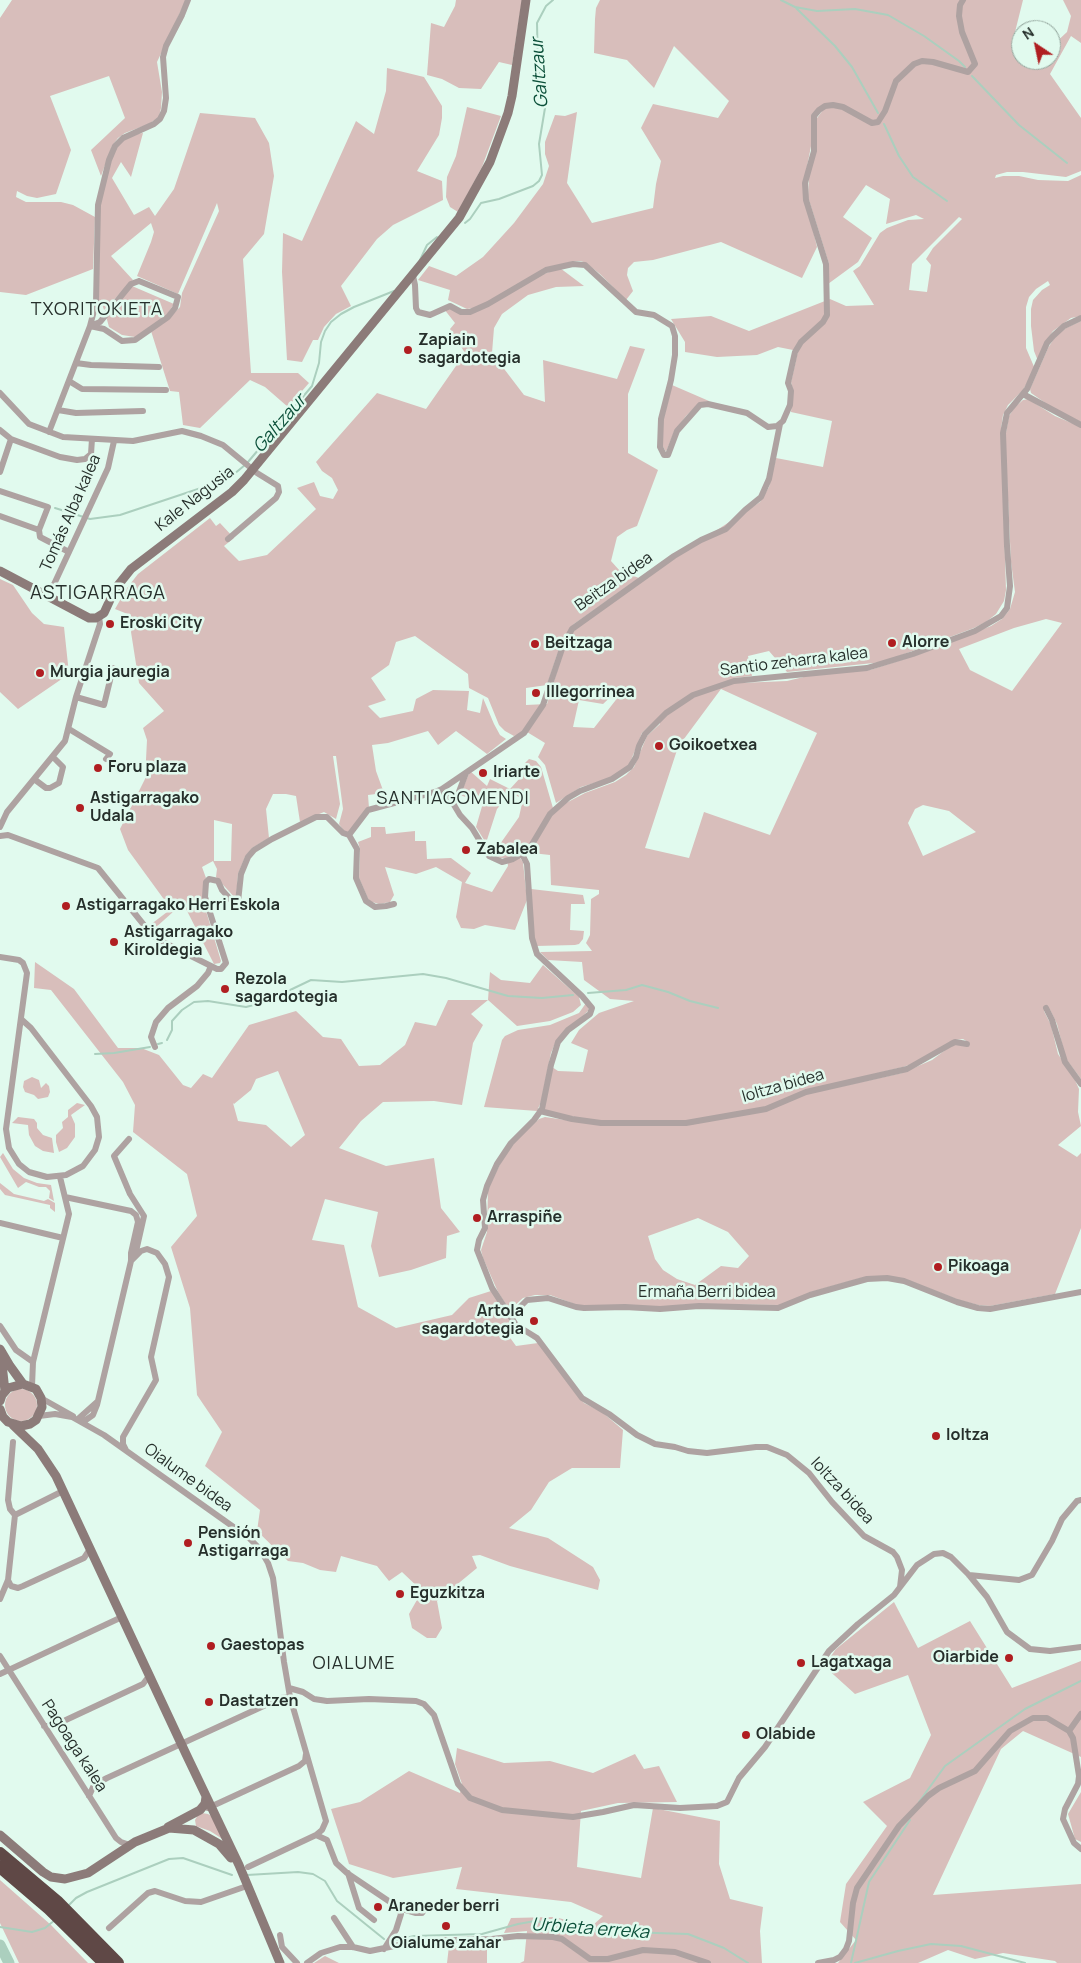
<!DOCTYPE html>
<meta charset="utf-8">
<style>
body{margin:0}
#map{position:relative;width:1081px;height:1963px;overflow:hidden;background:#e1faee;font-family:Manrope,sans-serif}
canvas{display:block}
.north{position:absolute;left:1011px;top:20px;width:50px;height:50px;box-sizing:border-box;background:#e1faee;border:1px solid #96a9a0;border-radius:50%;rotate:326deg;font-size:14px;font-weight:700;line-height:20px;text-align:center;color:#262f2b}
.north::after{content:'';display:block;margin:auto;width:18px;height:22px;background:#b01e21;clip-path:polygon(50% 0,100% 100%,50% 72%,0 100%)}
</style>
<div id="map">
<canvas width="1081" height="1963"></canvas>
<div class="north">N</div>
</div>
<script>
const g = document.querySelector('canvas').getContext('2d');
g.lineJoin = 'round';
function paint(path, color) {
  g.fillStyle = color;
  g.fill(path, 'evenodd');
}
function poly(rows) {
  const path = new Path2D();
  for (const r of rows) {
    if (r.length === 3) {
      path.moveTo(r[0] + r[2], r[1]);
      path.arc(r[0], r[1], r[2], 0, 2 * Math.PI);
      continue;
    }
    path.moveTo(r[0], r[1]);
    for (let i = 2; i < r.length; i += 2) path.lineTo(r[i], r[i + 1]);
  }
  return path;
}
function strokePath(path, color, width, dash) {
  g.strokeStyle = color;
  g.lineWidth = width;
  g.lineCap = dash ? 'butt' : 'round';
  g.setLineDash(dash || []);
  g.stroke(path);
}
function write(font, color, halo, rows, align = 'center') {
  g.font = font + ' Manrope,sans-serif';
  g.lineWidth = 5;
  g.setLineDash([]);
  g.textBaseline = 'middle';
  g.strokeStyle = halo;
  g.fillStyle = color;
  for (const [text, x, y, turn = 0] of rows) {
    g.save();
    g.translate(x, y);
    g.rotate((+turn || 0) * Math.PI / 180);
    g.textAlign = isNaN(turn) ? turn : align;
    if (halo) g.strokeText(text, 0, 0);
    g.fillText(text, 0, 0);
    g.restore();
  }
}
paint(poly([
 [12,0,186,0,157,62,162,92,161,108,159,117,149,124,125,133,118,138,112,146,101,176,91,150,125,118,109,76,50,96,71,150,56,194,37,198,27,196,17,191,16,197,26,202,61,202,73,205,95,217,93,269,26,295,0,292,0,18],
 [456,0,522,0,512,65,499,62,481,89,459,88,442,79,427,75,431,23,444,27,455,6],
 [600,0,1023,0,1013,40,1021,48,1021,60,1051,60,1051,47,1067,32,1071,16,1063,0,1081,0,1081,43,1071,36,1050,74,1081,118,1081,171,1066,177,1023,172,1007,172,996,175,995,178,1003,176,1019,176,1038,180,1068,181,1081,175,1081,316,1071,318,1053,331,1046,341,1038,361,1034,351,1031,326,1031,309,1033,300,1042,290,1050,285,1048,281,1036,289,1029,297,1026,307,1026,348,1035,369,1023,390,1008,405,1003,415,1001,429,1006,590,1004,601,996,614,986,622,974,628,883,662,787,672,769,651,748,656,752,676,734,678,740,683,787,681,812,675,870,670,917,655,991,626,1002,619,1010,609,1015,592,1011,562,1005,438,1009,416,1015,407,1023,400,1028,399,1055,416,1081,427,1081,1079,1066,1059,1057,1024,1050,1010,1044,1011,1051,1025,1058,1054,1074,1078,1079,1089,1078,1112,1081,1126,1058,1145,1077,1157,1081,1153,1081,1228,1055,1294,990,1306,978,1305,959,1300,905,1279,888,1276,861,1278,811,1292,780,1305,688,1304,667,1307,611,1305,580,1306,550,1295,535,1295,523,1298,513,1307,507,1306,498,1292,483,1258,481,1250,487,1232,488,1189,502,1160,516,1140,539,1119,545,1117,607,1126,655,1124,688,1125,769,1110,807,1094,902,1073,932,1060,952,1045,966,1045,968,1042,963,1039,954,1040,918,1062,903,1067,804,1091,766,1107,685,1122,600,1121,549,1113,544,1109,552,1067,558,1071,583,1072,588,1050,571,1043,579,1030,599,1013,634,1001,610,999,584,980,582,962,548,960,540,952,592,951,586,943,590,935,591,899,599,894,599,890,551,885,550,855,532,853,523,850,517,854,523,862,527,900,515,930,485,925,474,929,461,928,456,917,462,882,436,867,416,874,385,867,394,895,390,902,379,904,369,901,359,878,360,849,358,842,371,837,371,827,385,827,386,834,415,831,415,841,426,841,427,859,451,858,471,873,465,883,492,892,508,866,507,858,500,858,493,854,519,817,523,799,511,793,497,809,486,843,476,827,483,803,460,795,470,771,487,786,490,779,510,789,520,778,525,763,529,759,536,761,541,767,553,808,558,810,566,803,585,793,615,782,626,775,634,767,647,736,660,724,660,716,642,733,629,765,621,772,611,778,581,787,556,803,545,765,538,757,545,743,527,732,514,736,505,731,499,725,488,698,469,688,468,674,415,636,396,642,389,665,371,678,386,700,368,706,380,718,413,711,416,699,433,690,469,691,467,710,480,713,483,698,494,724,500,735,506,739,487,754,456,731,438,745,428,731,388,743,372,745,376,771,384,793,368,795,369,808,362,814,354,829,349,833,344,831,339,824,343,809,336,756,333,756,340,804,336,819,324,812,300,822,296,796,286,794,273,794,266,809,269,838,252,848,245,857,238,874,236,899,216,877,217,869,213,861,202,867,206,878,203,883,203,901,221,961,220,963,214,964,183,903,154,929,150,925,171,909,128,850,120,829,145,779,147,740,143,728,164,711,139,683,131,632,133,625,130,615,115,609,127,588,138,574,210,518,216,526,220,523,234,538,224,546,239,561,267,555,316,509,297,488,314,482,320,496,333,499,338,490,332,478,322,471,316,462,377,393,426,409,465,353,450,329,455,323,444,309,449,307,454,307,464,313,475,312,541,275,560,268,584,286,556,287,528,295,502,314,494,328,492,353,524,395,545,402,543,360,617,379,630,346,645,349,628,394,628,453,658,470,637,526,627,530,617,537,611,561,620,571,639,578,574,624,569,630,557,655,547,685,526,688,526,705,547,704,562,655,570,636,578,626,674,558,760,502,769,487,776,458,823,467,832,421,791,412,793,390,791,382,798,351,778,347,757,355,717,357,685,352,685,342,671,319,711,316,749,331,830,299,846,306,874,305,853,271,860,266,880,233,887,228,908,220,924,219,916,215,886,224,890,199,866,185,843,217,872,238,858,262,828,284,829,264,808,197,809,173,817,145,817,118,823,110,823,105,814,112,811,117,812,141,804,182,804,192,817,247,802,278,721,242,653,260,634,262,628,268,627,275,633,291,626,300,600,274,586,263,581,261,574,261,546,268,487,302,474,308,467,309,448,300,450,290,418,280,429,266,456,276,483,257,514,223,543,184,549,166,545,154,545,142,555,115,565,116,577,112,567,183,592,223,653,208,656,184,661,161,641,128,653,104,718,118,729,101,674,46,654,88,627,60,594,53,595,19,596,8],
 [959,217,962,219,933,248,926,259,931,265,927,292,909,290,912,264],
 [1046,619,1062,623,1012,691,970,670,959,649,1014,628],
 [721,689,817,733,770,835,704,812,689,858,645,848,678,747],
 [618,690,622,692,594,728,573,727,579,700,603,704],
 [923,805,949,811,976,832,923,856,908,823,915,809],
 [214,820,232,824,231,861,214,861],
 [698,1218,728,1232,749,1256,738,1268,721,1266,695,1285,677,1279,663,1270,655,1259,648,1236],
 [387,68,424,77,442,106,442,118,439,135,417,171,442,181,443,200,393,225,377,239,341,286,351,306,336,314,324,327,318,340,313,340,302,362,287,360,282,272,283,233,302,241,356,121,374,134,386,91],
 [467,107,501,116,482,167,458,212,450,207,446,197,447,177,456,156],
 [200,113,255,118,269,143,274,176,264,234,243,259,251,373,298,373,309,383,288,407,265,387,250,380,200,428,183,425,179,392,170,391,151,331,168,319,180,307,182,293,219,211,217,203,178,294,137,276,151,242,154,232,151,223,111,256,133,280,104,310,102,304,98,302,100,205,111,161,117,147,124,140,135,134,143,133,131,177,121,162,112,178,134,215,149,207,155,216,174,189],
 [132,286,174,304,166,316,135,337,122,335,109,327,106,316],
 [1081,321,1081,422,1054,409,1031,393,1030,389,1048,348,1055,337,1066,328],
 [672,385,709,401,700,403,686,416,674,432,666,452,662,445,661,429],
 [0,579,13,585,32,613,44,624,64,627,69,674,18,709,0,692],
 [531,889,583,895,585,904,571,904,570,930,584,931,583,939,579,944,575,945,536,946,533,931],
 [35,962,74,989,118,1048,141,1048,159,1055,183,1085,191,1088,203,1074,212,1078,249,1025,296,1011,323,1037,341,1039,359,1066,380,1065,405,1045,415,1022,436,1026,448,1000,488,1000,490,972,501,980,530,983,543,965,579,997,581,1005,573,1012,550,1021,517,1026,488,1000,471,1014,483,1025,473,1043,462,1105,434,1101,383,1102,361,1121,339,1148,386,1166,434,1158,441,1208,460,1232,447,1236,446,1258,411,1270,379,1277,371,1246,378,1212,325,1199,312,1240,344,1245,358,1307,396,1328,452,1315,469,1298,491,1291,512,1321,506,1332,516,1346,538,1343,584,1403,602,1412,623,1430,620,1468,572,1468,549,1482,531,1510,509,1528,548,1538,593,1567,600,1580,598,1590,510,1566,480,1555,472,1556,477,1568,437,1601,442,1628,436,1638,427,1638,412,1628,409,1614,422,1591,402,1572,389,1581,377,1566,341,1556,336,1572,320,1570,303,1563,288,1561,257,1531,260,1510,205,1466,222,1432,197,1395,190,1308,171,1247,197,1216,187,1174,133,1132,135,1105,123,1082,51,990,34,988],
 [278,1071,305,1135,291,1147,266,1125,238,1121,233,1103,234,1104,251,1090,256,1079],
 [586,1003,589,1007,588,1011,556,1041,551,1053,541,1102,537,1111,484,1107,502,1040,505,1036,518,1030,550,1025,579,1013],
 [32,1077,39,1080,41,1088,46,1083,49,1086,50,1092,48,1097,38,1099,34,1095,25,1092,23,1087,24,1081],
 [77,1103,85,1105,71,1115,75,1124,75,1137,67,1148,59,1152,56,1142,56,1135,63,1128,62,1122,68,1117,68,1110],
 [18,1117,34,1119,37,1123,37,1128,43,1135,52,1138,54,1153,43,1151,35,1146,29,1135,28,1125,12,1123],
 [3,1153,13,1169,24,1178,37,1183,51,1185,54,1201,49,1198,50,1191,46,1187,39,1187,26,1182,18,1188,0,1157],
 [0,1183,14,1194,44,1201,48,1199,55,1203,55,1212,50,1208,50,1205,5,1195,0,1189],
 [21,1405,16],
 [894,1602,918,1648,970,1621,1012,1688,1081,1661,1081,1757,1023,1731,1001,1749,933,1895,1081,1884,1081,1963,1057,1963,1055,1961,1003,1953,975,1959,948,1950,918,1963,838,1963,856,1940,840,1922,846,1884,887,1826,863,1802,910,1778,931,1735,908,1675,855,1694,824,1666,836,1649],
 [457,1748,504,1763,550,1761,593,1773,635,1754,644,1769,659,1766,677,1802,618,1803,581,1811,577,1867,641,1878,653,1808,720,1821,719,1864,730,1899,763,1907,760,1931,762,1963,520,1963,524,1961,527,1931,504,1933,511,1918,554,1917,592,1926,603,1916,571,1902,456,1889,462,1867,393,1878,349,1864,331,1809,360,1802,409,1771,460,1793,462,1784,455,1764],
 [1081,1792,1081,1842,1075,1839,1068,1814],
 [202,1813,208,1814,213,1817,224,1840,210,1831,196,1826,195,1820,198,1815],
 [0,1880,51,1925,88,1963,19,1963,0,1923],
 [449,1946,487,1946,487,1963,447,1963],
 [325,1956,339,1963,340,1963,314,1963]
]), '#d8bebb');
strokePath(poly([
 [781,0,795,7,817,11,855,9,888,15,924,36,959,61,965,67],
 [796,8,835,46,852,67,878,113],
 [972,76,1019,125,1067,163],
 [884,124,899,156,913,177,947,201],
 [465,223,470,219,481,203,499,199,533,186,539,181,542,175,539,144,546,102,538,69,537,23,546,6,553,0],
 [420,260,427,245,437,237],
 [248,462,312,386,319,363,321,342,325,331,331,322,341,314,354,307,394,291],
 [55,508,90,519,120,515,228,479,245,465],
 [588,993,626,990,642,985,668,992,690,1001,718,1008],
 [167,1040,172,1030,172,1021,182,1010,194,1002,208,1001,246,1007,265,1002,311,980,342,982,423,974,446,978,508,996,542,998,573,995],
 [158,1044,162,1043],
 [95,1054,114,1053,150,1047],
 [919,1802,945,1766,1025,1709,1081,1681],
 [247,1875,298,1872,313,1874,325,1881,337,1901,384,1939],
 [68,1906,76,1898,87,1892,169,1859,183,1858,232,1875],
 [0,1927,32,1932,45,1928,55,1920],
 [397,1940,414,1936,482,1934,518,1924,535,1921,594,1931,688,1934,724,1948,748,1963],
 [851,1963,869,1882,910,1820],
 [855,1963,898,1951,931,1944,961,1946,1025,1963]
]), '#abcfbe', 2);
strokePath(poly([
 [0,1945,9,1963]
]), '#abcfbe', 11);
strokePath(poly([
 [413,276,415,285,416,308,418,312,430,315,450,306,461,312,470,312,488,304,546,270,573,264,585,265,636,312,654,315,672,326,675,336,675,355,671,380,661,419,660,447,664,455,668,455,677,431,700,405,708,404,747,413,768,427,777,426,783,421,790,405,791,391,788,383,795,352,801,342,823,322,827,315,826,264,806,200,805,183,814,151,814,116,819,110,825,106,833,105,843,107,872,123,878,122,885,111,896,81,914,64,922,61,933,62,968,72,975,64,962,32,959,16,960,5,963,0],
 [139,281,178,297,175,308,168,317,135,340,122,341,104,329,90,326,100,322,131,284,139,281],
 [76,363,91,365,159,367],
 [69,381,82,389,166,390],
 [0,393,29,424,63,437,133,441,182,431,201,436,223,445,257,473,278,486,279,492,276,498,228,539],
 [1023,394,1081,425],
 [58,410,76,413,143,411],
 [0,430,11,439,60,457,77,460,85,459,91,454,92,439],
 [49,432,90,326,96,303,98,205,109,160,115,146,123,138,154,124,160,119,164,111,166,98,163,57,166,46,182,15,188,0],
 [0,472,11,439],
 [0,491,48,507,39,530,0,516],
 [39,530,40,537,69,552],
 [49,595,108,468,114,441],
 [76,697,104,705,113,668],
 [69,729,110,754,106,759],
 [34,779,46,788,50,788,59,783,63,767,53,757],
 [435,792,442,789,524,733,543,705,563,646,572,629,674,556,701,540,726,529,745,510,761,497,769,479,780,424],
 [454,805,466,773],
 [0,827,7,812,65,741,76,697,100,624,99,617],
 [349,835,357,849,356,878,366,901,375,907,386,906,394,904],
 [0,836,8,835,98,868,152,935,161,941,217,969,221,969,226,963,205,897,206,882,209,879,218,881,222,890,232,901,238,902,241,874,248,857,254,850,272,839,316,817,327,817,343,833,349,835,368,810,435,792,449,798,454,805,460,815,472,828,489,856,502,862,513,859,522,854,531,846,550,814,568,798,580,791,612,779,630,767,636,757,639,746,645,734,666,713,693,695,734,681,867,668,913,654,975,631,1001,616,1007,608,1010,586,1007,546,1003,433,1007,413,1027,389,1047,343,1053,336,1064,326,1081,318],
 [522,854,527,864,532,938,537,954,582,996,592,1008,590,1014,568,1030,558,1042,551,1065,542,1109,534,1120,511,1143,497,1164,487,1186,483,1200,485,1228,479,1240,477,1250,492,1288,516,1325,537,1338,582,1398,609,1414,637,1435,655,1444,675,1447,688,1451,707,1453,756,1447,767,1447,787,1455,809,1473,832,1502,864,1536,893,1552,897,1557,902,1570,900,1587],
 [0,957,19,960,23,963,27,973,6,1129,9,1148,19,1164,29,1172,47,1177,66,1175,83,1166,95,1150,99,1137,97,1117,91,1106,31,1028,21,1019],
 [1046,1008,1052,1020,1065,1062,1081,1084],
 [155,1047,151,1037,156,1022,168,1008,197,986,208,973,211,966],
 [540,1111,572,1119,601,1123,686,1123,766,1109,806,1092,907,1069,951,1044,955,1042,967,1044],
 [129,1139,114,1156,130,1194,144,1216,137,1247,132,1252],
 [65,1197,131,1211,136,1215,138,1222,131,1253,131,1261,97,1405,93,1415,83,1422],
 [0,1223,63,1238],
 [511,1316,527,1300,548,1298,576,1307,584,1308,625,1307,660,1309,699,1306,778,1308,810,1295,849,1284,867,1279,887,1278,904,1281,957,1302,978,1308,990,1309,1081,1292],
 [0,1326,16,1350,33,1362],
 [32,1386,33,1362,69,1214,60,1177],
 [41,1398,73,1416],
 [39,1416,55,1414,72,1417,104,1435,249,1538,260,1549,268,1563,273,1578,284,1662,290,1697,326,1821,322,1830,316,1835,248,1867],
 [78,1419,97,1402],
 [13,1442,8,1500,10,1509,15,1515],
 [126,1450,123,1444,123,1437,156,1380,151,1357,169,1277,165,1264,157,1253,147,1249,141,1251,131,1261],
 [969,1575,1019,1580,1032,1575,1052,1541,1062,1519,1077,1501,1081,1500],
 [8,1580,11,1586,18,1588,23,1586,84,1558,90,1549],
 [0,1599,8,1580,15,1515,63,1491],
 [0,1656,116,1838,121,1842,130,1845],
 [0,1674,122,1617],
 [289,1688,303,1692,314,1699,327,1701,369,1699,416,1701,424,1704,434,1715,458,1784,470,1798,502,1810,573,1817,603,1812,634,1805,680,1808,717,1806,727,1802,739,1778,765,1747,829,1651,858,1624,894,1595,917,1565,934,1554,943,1553,951,1557,969,1575,987,1597,1007,1632,1030,1649,1050,1651,1081,1647],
 [44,1726,53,1726,143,1684,149,1676],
 [1069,1731,1081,1714],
 [89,1796,94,1785,107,1778,281,1698,290,1697],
 [208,1808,299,1766,305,1761,306,1754],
 [316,1835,327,1840,336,1863,347,1873,399,1908,416,1913,422,1913,428,1904],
 [348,1873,359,1908,374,1920],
 [334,1918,353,1947],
 [109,1928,148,1893,155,1891,185,1901,201,1902,247,1886],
 [280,1935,282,1947,297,1963],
 [384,1949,396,1930,401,1914,399,1908],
 [307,1963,321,1953,340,1947,353,1947,370,1951,419,1941,492,1939,518,1936,553,1937,562,1939,590,1959,608,1959,643,1950,675,1952,708,1963],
 [818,1963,834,1960,840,1957,846,1949,849,1941,853,1903,857,1888,899,1826,928,1796,939,1788,975,1771,1010,1731,1033,1718,1047,1718,1069,1731,1073,1738,1079,1776,1078,1784,1065,1809,1063,1819,1074,1843,1081,1849]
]), '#aea2a1', 6);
strokePath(poly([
 [0,571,89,618,96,618,104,613,115,589,131,569,232,492,244,480,459,218,490,162,508,113,512,96,526,0],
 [0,1349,10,1366,23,1384],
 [1,1355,5,1391],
 [0,1401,2,1395,8,1388,23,1384,36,1389,41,1398,42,1407,36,1420,30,1424,21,1426,8,1422,3,1417,0,1409],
 [13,1425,38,1449,56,1476,186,1754,239,1865,280,1963],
 [168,1827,200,1810,205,1804,206,1797],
 [0,1835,43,1872,51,1877,65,1879,88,1873,135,1842,169,1828,194,1830,219,1844,231,1858]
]), '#8c7b79', 9);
strokePath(poly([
 [0,1853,57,1901,118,1963],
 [0,1867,49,1909,104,1963]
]), '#5f4846', 12);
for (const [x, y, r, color] of [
 [408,350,5,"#b01e21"],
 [110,624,5,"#b01e21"],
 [892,643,5,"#b01e21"],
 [535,644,5,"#b01e21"],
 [40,673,5,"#b01e21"],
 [536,693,5,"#b01e21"],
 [659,746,5,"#b01e21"],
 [98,768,5,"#b01e21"],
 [483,773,5,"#b01e21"],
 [80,808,5,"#b01e21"],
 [466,850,5,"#b01e21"],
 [66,906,5,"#b01e21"],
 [114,942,5,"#b01e21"],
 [225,989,5,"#b01e21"],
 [477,1218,5,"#b01e21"],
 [938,1267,5,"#b01e21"],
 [534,1321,5,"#b01e21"],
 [936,1436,5,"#b01e21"],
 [188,1543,5,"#b01e21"],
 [400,1594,5,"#b01e21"],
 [211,1646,5,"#b01e21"],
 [1009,1658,5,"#b01e21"],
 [801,1663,5,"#b01e21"],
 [209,1702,5,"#b01e21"],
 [746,1735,5,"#b01e21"],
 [378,1907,5,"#b01e21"],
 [446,1926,5,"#b01e21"]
]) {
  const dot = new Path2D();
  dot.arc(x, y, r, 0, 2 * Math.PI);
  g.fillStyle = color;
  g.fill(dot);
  strokePath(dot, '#e1faee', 2);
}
write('bold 16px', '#262f2b', '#e1faee', [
 ["Zapiain",418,341],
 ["sagardotegia",418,359],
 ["Eroski City",120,624],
 ["Alorre",902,643],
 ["Beitzaga",545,644],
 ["Murgia jauregia",50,673],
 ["Illegorrinea",546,693],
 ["Goikoetxea",669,746],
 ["Foru plaza",108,768],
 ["Iriarte",493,773],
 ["Astigarragako",90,799],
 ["Udala",90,817],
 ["Zabalea",476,850],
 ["Astigarragako Herri Eskola",76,906],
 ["Astigarragako",124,933],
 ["Kiroldegia",124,951],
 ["Rezola",235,980],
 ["sagardotegia",235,998],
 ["Arraspiñe",487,1218],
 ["Pikoaga",948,1267],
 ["Artola",524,1312,"right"],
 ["sagardotegia",524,1330,"right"],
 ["Ioltza",946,1436],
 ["Pensión",198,1534],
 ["Astigarraga",198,1552],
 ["Eguzkitza",410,1594],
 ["Gaestopas",221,1646],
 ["Oiarbide",999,1658,"right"],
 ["Lagatxaga",811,1663],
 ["Dastatzen",219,1702],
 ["Olabide",756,1735],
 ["Araneder berri",388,1907],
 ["Oialume zahar",446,1944,"center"]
], 'left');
write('16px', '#262f2b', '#e1faee', [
 ["Kale Nagusia",195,499,-38],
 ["Tomás Alba kalea",71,513,-66],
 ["Beitza bidea",614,582,-35],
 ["Santio zeharra kalea",794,662,-7],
 ["Ioltza bidea",783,1086,-16],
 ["Ermaña Berri bidea",707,1293],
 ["Oialume bidea",188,1478,36],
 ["Ioltza bidea",842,1491,47],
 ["Pagoaga kalea",74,1746,57]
]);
write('italic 18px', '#0b4f39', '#e1faee', [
 ["Galtzaur",540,73,-94],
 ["Galtzaur",280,424,-49],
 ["Urbieta erreka",590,1929,4]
]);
g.letterSpacing = '1px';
write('18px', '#262f2b', '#e1faee', [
 ["TXORITOKIETA",97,310],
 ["SANTIAGOMENDI",453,799],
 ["OIALUME",354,1664]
]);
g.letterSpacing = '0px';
g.letterSpacing = '1px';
write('19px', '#262f2b', '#e1faee', [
 ["ASTIGARRAGA",98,594]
]);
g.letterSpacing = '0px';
</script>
